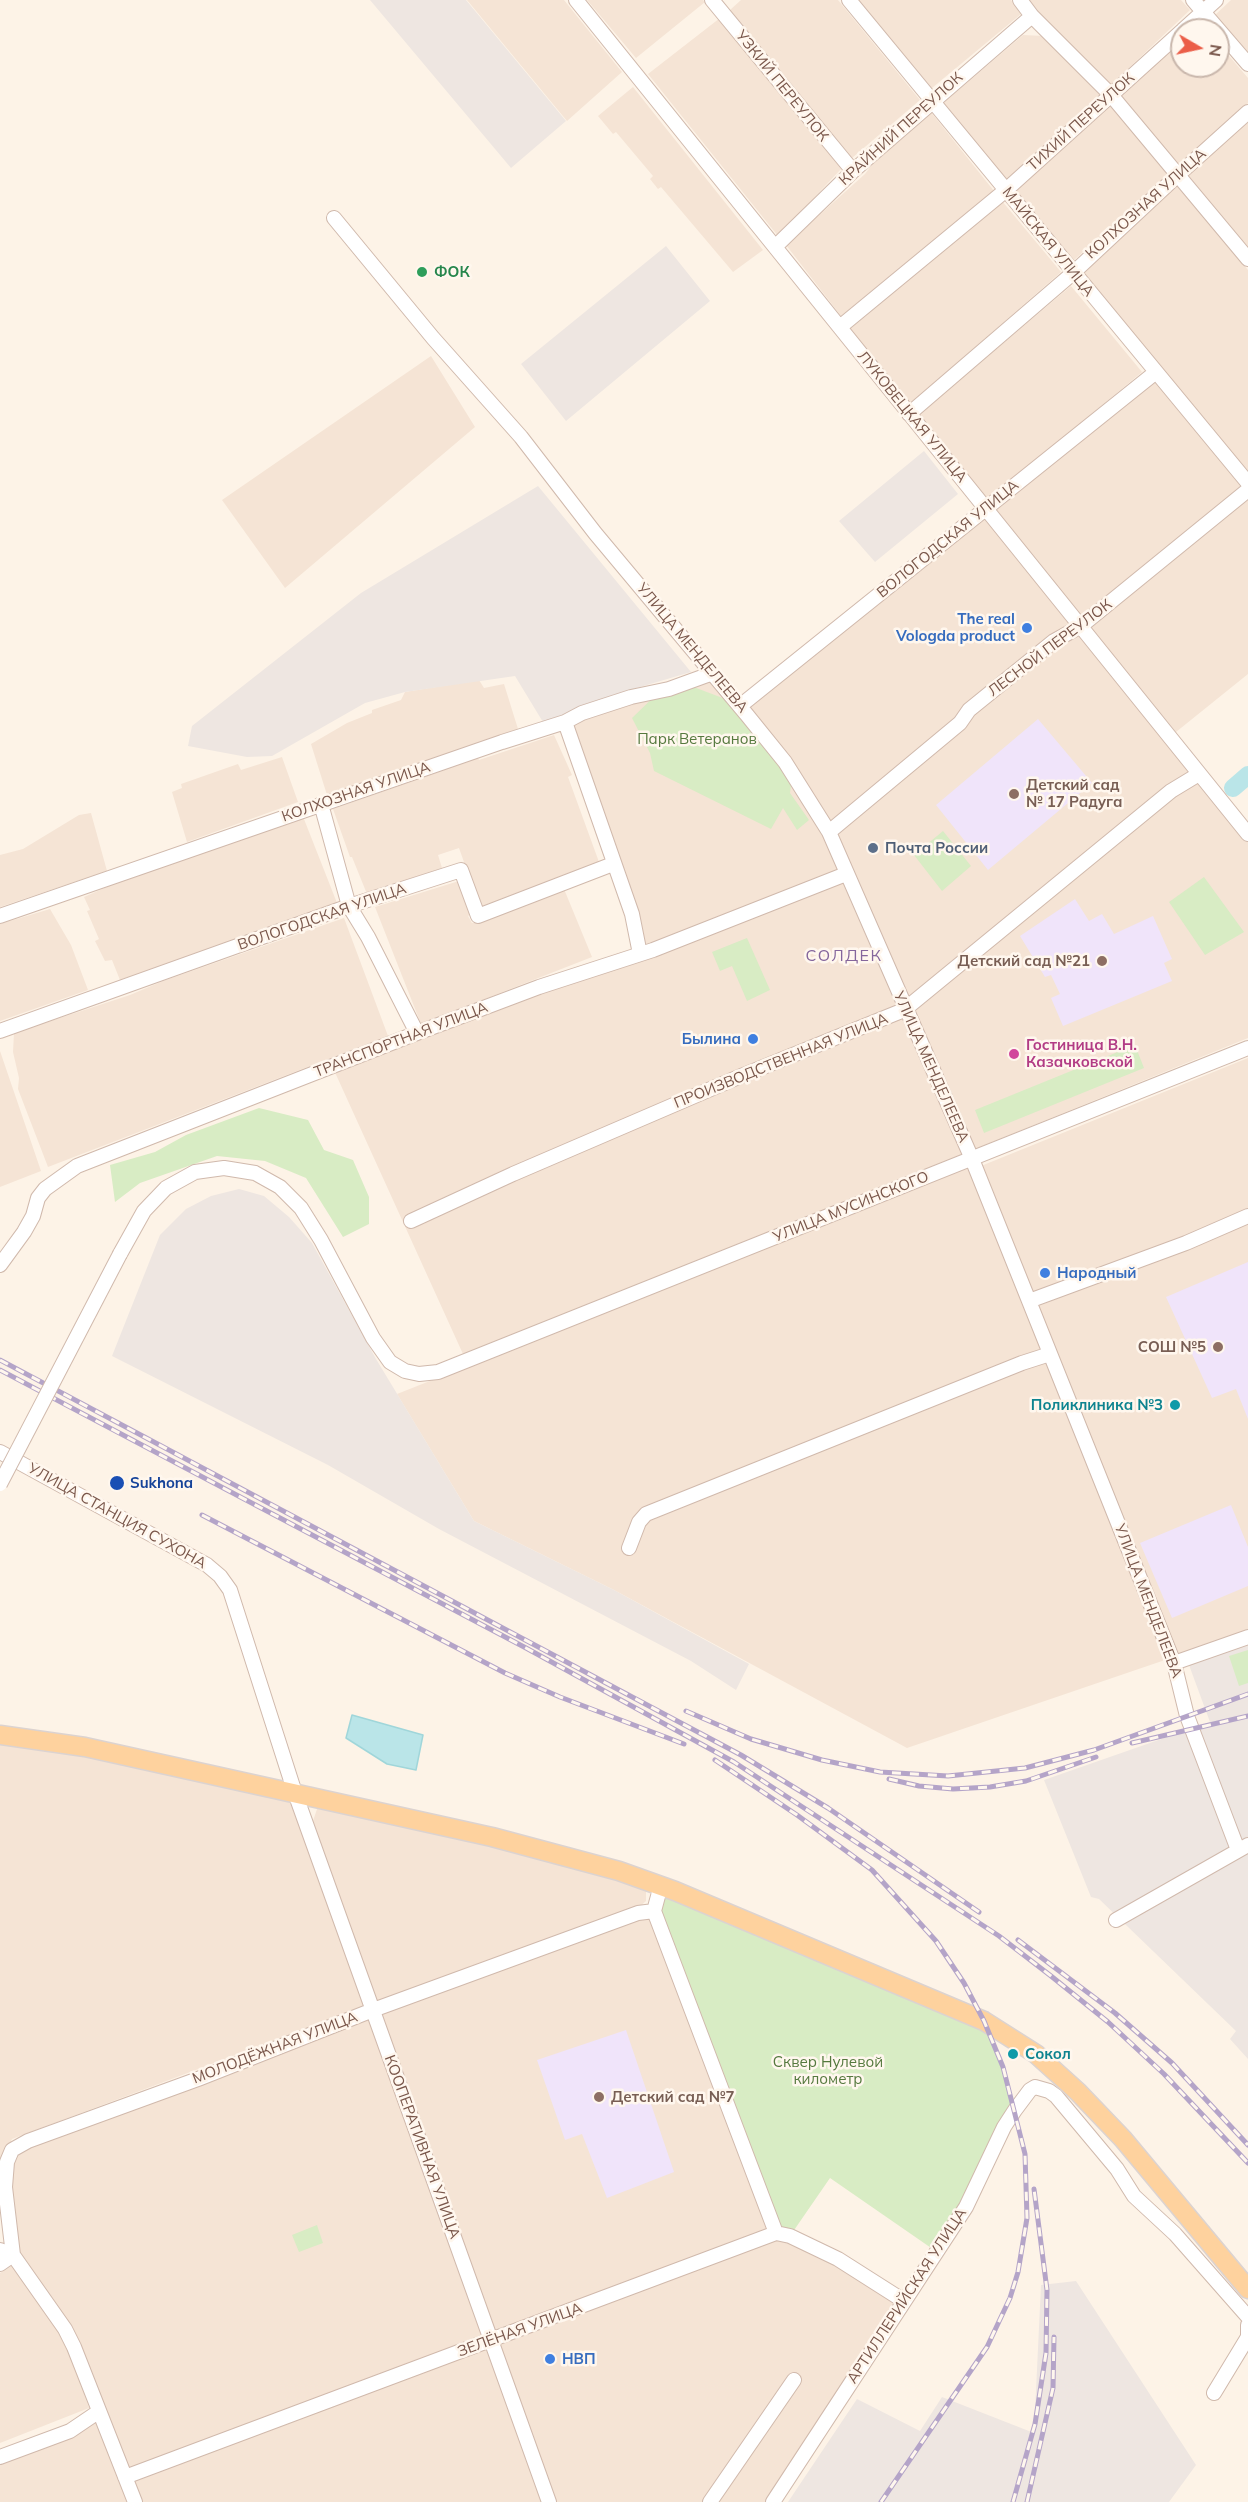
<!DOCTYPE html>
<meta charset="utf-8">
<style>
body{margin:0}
#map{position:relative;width:1248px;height:2502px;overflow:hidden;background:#fdf3e7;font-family:Mulish,sans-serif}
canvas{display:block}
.north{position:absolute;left:1170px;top:18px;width:60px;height:60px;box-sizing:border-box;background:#fff7ee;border:2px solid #c9b7ac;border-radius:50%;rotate:99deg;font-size:16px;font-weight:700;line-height:24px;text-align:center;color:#79564a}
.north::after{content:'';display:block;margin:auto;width:21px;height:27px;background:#eb5e48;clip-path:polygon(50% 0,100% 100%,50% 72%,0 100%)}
</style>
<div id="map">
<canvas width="1248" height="2502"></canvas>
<div class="north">N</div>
</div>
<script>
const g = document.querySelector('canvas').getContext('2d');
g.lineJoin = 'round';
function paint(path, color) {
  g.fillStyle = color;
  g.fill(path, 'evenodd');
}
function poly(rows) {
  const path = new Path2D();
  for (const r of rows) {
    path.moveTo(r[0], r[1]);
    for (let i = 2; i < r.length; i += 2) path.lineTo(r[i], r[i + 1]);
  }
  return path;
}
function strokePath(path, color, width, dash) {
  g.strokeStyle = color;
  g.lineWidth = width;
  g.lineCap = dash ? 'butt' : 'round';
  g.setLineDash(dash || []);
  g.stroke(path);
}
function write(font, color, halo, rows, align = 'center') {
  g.font = font + ' Mulish,sans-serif';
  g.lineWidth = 5;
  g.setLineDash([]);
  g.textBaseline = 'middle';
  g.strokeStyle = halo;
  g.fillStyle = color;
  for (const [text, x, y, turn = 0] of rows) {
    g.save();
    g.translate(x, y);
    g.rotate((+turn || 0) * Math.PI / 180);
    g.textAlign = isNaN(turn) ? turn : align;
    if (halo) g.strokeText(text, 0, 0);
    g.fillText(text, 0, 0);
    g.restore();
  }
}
paint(poly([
 [467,0,564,0,622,72,567,121],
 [587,0,703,0,705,2,636,58],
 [741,0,838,0,920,100,852,158,730,10],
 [858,0,1011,0,1021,14,932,88],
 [1028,0,1181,0,1190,10,1111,85,1037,13],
 [1231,0,1248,0,1248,57,1214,16],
 [720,18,842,168,778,236,648,74],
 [1023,35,1044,36,1102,93,1006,181,941,105],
 [1182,41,1182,66,1218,66,1218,43,1248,78,1248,103,1178,166,1119,97],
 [633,87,763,250,733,272,661,187,658,189,650,179,653,176,616,132,613,134,598,116],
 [1111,105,1169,174,1073,261,1014,190],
 [930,111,994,191,841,316,786,245,865,174,884,149],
 [1248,120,1248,248,1186,174],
 [1176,182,1248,270,1248,474,1079,270],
 [1002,201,1061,272,910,404,850,329],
 [1071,286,1142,372,987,501,919,414],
 [431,356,475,427,285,588,222,500],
 [1156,375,1247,488,1084,621,993,509],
 [1248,494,1248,674,1176,732,1087,624],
 [985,515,1075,626,832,825,747,708],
 [1078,631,1191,773,909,1001,835,831,971,711],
 [479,680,484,688,504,684,518,729,327,795,311,744,347,723,372,713,372,710,401,700,405,692],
 [711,680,784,763,826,834,838,871,645,947,571,725,593,714],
 [554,735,572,775,568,777,599,862,480,907,459,848,438,855,442,868,367,894,352,857,350,857,333,809,478,758,479,760],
 [282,757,298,802,187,842,172,792,182,788,181,784,238,764,241,770],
 [1197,780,1248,842,1248,1038,975,1149,912,1008,1174,795],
 [91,813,107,871,0,907,0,855,23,849,79,815],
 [302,814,337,903,120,980,112,960,105,961,95,941,99,939,87,911,90,910,84,897,159,864],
 [841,879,963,1154,463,1354,333,1068],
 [459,881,471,914,468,916,472,923,564,889,592,957,421,1024,375,907],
 [50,909,71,945,88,990,0,1021,0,924],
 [344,918,388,1036,48,1167,18,1089,19,1078,13,1052,14,1033,130,995,163,981],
 [0,1051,41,1171,0,1187],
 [1248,1058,1248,1213,1033,1295,981,1166],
 [968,1168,1165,1660,907,1748,614,1590,474,1521,397,1394],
 [1248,1222,1248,1631,1177,1656,1036,1307],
 [0,1744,64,1752,290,1802,366,2006,12,2139,0,2168],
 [322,1807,573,1862,646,1888,646,1901,637,1909,378,2004,313,1821,317,1809],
 [652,1915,771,2231,496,2335,381,2012,639,1917],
 [369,2016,486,2339,128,2473,101,2411,20,2254,8,2171,18,2149],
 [773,2237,813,2249,900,2302,769,2502,555,2502,499,2343],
 [13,2265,69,2348,89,2408,0,2443,0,2273],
 [488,2345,544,2502,139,2502,129,2478],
 [96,2417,131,2502,0,2502,0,2459]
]), '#f5e4d5');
paint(poly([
 [370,0,466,0,566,121,511,168],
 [666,246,710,301,566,421,521,364],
 [924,451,958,494,875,562,839,521],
 [538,486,691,672,613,695,546,727,515,676,405,692,365,703,272,756,247,757,188,746,192,726,361,593],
 [239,1189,264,1196,289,1217,312,1243,376,1359,474,1521,614,1590,749,1664,736,1690,691,1661,439,1529,328,1465,112,1356,160,1235,186,1209,211,1196],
 [1248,1644,1248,2059,1230,2039,1236,2031,1099,1899,1091,1897,1044,1780,1210,1722,1189,1665],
 [1076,2281,1196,2465,1169,2502,788,2502,857,2399,920,2431,942,2397,1034,2433,1041,2285]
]), '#eee6e1');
paint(poly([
 [1038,719,1092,783,988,870,936,805],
 [1075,899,1089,921,1102,914,1114,934,1153,916,1172,959,1164,963,1172,981,1063,1026,1051,998,1060,994,1051,975,1045,977,1020,936],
 [1248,1262,1248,1419,1236,1389,1212,1398,1166,1297],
 [1231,1505,1248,1547,1248,1586,1172,1618,1140,1543],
 [626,2030,674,2172,607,2198,582,2134,565,2140,537,2060]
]), '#f0e4fa');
paint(poly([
 [683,683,728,700,792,778,790,793,809,820,797,830,783,808,771,829,654,771,650,753,632,718,661,690],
 [943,831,971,866,942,891,914,855],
 [1204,877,1244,932,1205,955,1169,902],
 [747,938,770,990,747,1001,732,966,720,971,712,952],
 [1135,1045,1144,1068,984,1133,975,1110],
 [259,1108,308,1120,324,1150,353,1160,369,1197,369,1224,343,1237,306,1178,265,1161,217,1156,140,1183,115,1202,110,1165,155,1152,186,1135],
 [1248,1650,1248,1683,1239,1686,1229,1656],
 [661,1885,984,2021,1003,2067,1015,2110,937,2252,830,2178,790,2236,776,2233,654,1911],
 [317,2225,323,2243,299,2252,292,2235]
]), '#d8ecc4');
const water = poly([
 [352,1715,423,1735,416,1770,387,1764,346,1738,352,1715]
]);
paint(water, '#bae5e8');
strokePath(water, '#a0d6da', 1.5);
strokePath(poly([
 [1233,788,1248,775]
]), '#bae5e8', 18);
const minor = poly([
 [576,0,1248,834],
 [712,0,853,171],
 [849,0,1248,483],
 [1020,0,1032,16,1111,95,1248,259],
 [1193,0,1248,64],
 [1183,30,1216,0],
 [334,218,433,338,521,437,595,533,747,715,785,762,829,832,972,1159,1029,1301,1174,1663,1187,1716,1238,1850],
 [775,247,853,171,1032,16],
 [840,327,1006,190,1182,31],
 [909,414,1073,273,1178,175,1248,112],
 [740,706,1156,372],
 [565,722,632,914,640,954],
 [321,804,349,906,368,937,417,1033],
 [829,832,960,723,969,710,1054,641,1081,626,1248,490],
 [0,916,502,742,565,722,582,713,631,697,669,689,713,673],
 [0,1031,349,906,461,870,478,916,613,864],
 [411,1221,513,1174,741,1076,904,1010,1171,791,1199,774],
 [120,1254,144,1211,166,1188,195,1172,224,1168,255,1173,280,1187,301,1208,321,1240,373,1338,390,1362,405,1371,419,1374,438,1372,1248,1048],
 [0,1265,24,1232,33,1216,38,1198,45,1189,77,1166,417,1033,539,987,653,950,846,874],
 [1029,1301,1186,1243,1248,1216],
 [0,1452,207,1565,220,1576,230,1590,295,1793,549,2502],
 [629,1548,639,1522,646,1514,1022,1363,1050,1354],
 [1174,1663,1248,1637],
 [661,1885,654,1911,776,2233],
 [1116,1920,1248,1845],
 [0,2250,13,2255,65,2329,74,2347,135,2502],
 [0,2264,13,2255,5,2187,7,2162,12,2150,28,2141,198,2079,373,2010,638,1913,654,1911],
 [1214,2393,1248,2337,1248,2325],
 [0,2457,70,2431,98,2412],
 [125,2477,776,2233,790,2236,838,2259,904,2301],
 [710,2502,794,2380],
 [773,2502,966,2207,1004,2127,1015,2110,1030,2090,1035,2087,1049,2091,1056,2096,1117,2169,1134,2196,1175,2234,1248,2317]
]);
const major = poly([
 [0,1735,85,1747,492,1837,619,1871,675,1891,984,2021,1036,2054,1078,2092,1123,2139,1248,2289]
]);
strokePath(minor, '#d0b9ac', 16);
strokePath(major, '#dcd3d0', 21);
strokePath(minor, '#fff', 14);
strokePath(major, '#fed29e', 18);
const rail = poly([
 [0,1360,741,1755,828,1808,979,1912],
 [0,1370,526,1648,734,1762,999,1936,1051,1976,1108,2022,1164,2074,1248,2163],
 [202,1515,505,1673,560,1697,684,1744],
 [686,1711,751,1739,822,1760,880,1772,948,1776,1025,1768,1094,1750,1248,1694],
 [1132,1743,1248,1716],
 [715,1760,797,1815,872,1870,936,1941,964,1983,984,2021,1003,2067,1025,2154,1027,2218,1018,2272,1010,2298,987,2347,881,2502],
 [889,1779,919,1786,953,1789,990,1787,1026,1781,1096,1757],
 [1018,1940,1115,2013,1172,2063,1248,2145],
 [1013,2502,1035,2424,1046,2353,1047,2290,1034,2189],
 [1027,2502,1053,2388,1054,2337]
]);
strokePath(rail, '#b4a4c8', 5);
strokePath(rail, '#fff7ee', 3, [9]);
const minorBridge = poly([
 [0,1484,120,1254]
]);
strokePath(minorBridge, '#d0b9ac', 16, []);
strokePath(minorBridge, '#fff', 14);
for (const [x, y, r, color] of [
 [422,272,6,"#2e9e5b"],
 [1027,628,6,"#3f7fe0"],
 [1014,794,6,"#8d6e63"],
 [873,848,6,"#5c6f8a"],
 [1102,961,6,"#8d6e63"],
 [753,1039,6,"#3f7fe0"],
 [1014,1054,6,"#d1479c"],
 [1045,1273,6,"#3f7fe0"],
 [1218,1347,6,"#8d6e63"],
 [1175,1405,6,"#0f9aa8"],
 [117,1483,8,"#1a4fb4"],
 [1013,2054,6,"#0f9aa8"],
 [599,2097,6,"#8d6e63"],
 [550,2359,6,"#3f7fe0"]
]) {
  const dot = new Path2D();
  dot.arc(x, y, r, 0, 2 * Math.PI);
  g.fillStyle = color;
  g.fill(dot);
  strokePath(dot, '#fff7ee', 2);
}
write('15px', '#79564a', '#fff7ee', [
 ["УЗКИЙ ПЕРЕУЛОК",782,86,51],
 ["ТИХИЙ ПЕРЕУЛОК",1081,122,-42],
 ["КРАЙНИЙ ПЕРЕУЛОК",901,129,-42],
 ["КОЛХОЗНАЯ УЛИЦА",1146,204,-42],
 ["МАЙСКАЯ УЛИЦА",1048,242,51],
 ["ЛУКОВЕЦКАЯ УЛИЦА",912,417,51],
 ["ВОЛОГОДСКАЯ УЛИЦА",948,539,-39],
 ["УЛИЦА МЕНДЕЛЕЕВА",692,648,50],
 ["ЛЕСНОЙ ПЕРЕУЛОК",1050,648,-37],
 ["КОЛХОЗНАЯ УЛИЦА",356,792,-19],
 ["ВОЛОГОДСКАЯ УЛИЦА",322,917,-19],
 ["ТРАНСПОРТНАЯ УЛИЦА",401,1040,-21],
 ["ПРОИЗВОДСТВЕННАЯ УЛИЦА",781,1061,-22],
 ["УЛИЦА МЕНДЕЛЕЕВА",931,1067,66],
 ["УЛИЦА МУСИНСКОГО",851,1207,-22],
 ["УЛИЦА СТАНЦИЯ СУХОНА",117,1516,29],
 ["УЛИЦА МЕНДЕЛЕЕВА",1148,1601,69],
 ["МОЛОДЁЖНАЯ УЛИЦА",275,2048,-21],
 ["КООПЕРАТИВНАЯ УЛИЦА",422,2147,70],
 ["АРТИЛЛЕРИЙСКАЯ УЛИЦА",907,2296,-57],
 ["ЗЕЛЁНАЯ УЛИЦА",520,2330,-20]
]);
write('bold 15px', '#27864d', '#fff7ee', [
 ["ФОК",434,272]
], 'left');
write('bold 15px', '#366cbe', '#fff7ee', [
 ["The real",1015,619],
 ["Vologda product",1015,636],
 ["Былина",741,1039],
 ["Народный",1057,1273,"left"],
 ["НВП",562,2359,"left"]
], 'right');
write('15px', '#55793e', '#fff7ee', [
 ["Парк Ветеранов",697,739],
 ["Сквер Нулевой",828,2062],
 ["километр",828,2079]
]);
write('bold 15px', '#785e54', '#fff7ee', [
 ["Детский сад",1026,785],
 ["№ 17 Радуга",1026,802],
 ["Детский сад №21",1090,961,"right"],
 ["СОШ №5",1206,1347,"right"],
 ["Детский сад №7",611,2097]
], 'left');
write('bold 15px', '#4e5e75', '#fff7ee', [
 ["Почта России",885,848]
], 'left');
write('bold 15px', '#b23c85', '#fff7ee', [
 ["Гостиница В.Н.",1026,1045],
 ["Казачковской",1026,1062]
], 'left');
write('bold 15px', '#0d838f', '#fff7ee', [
 ["Поликлиника №3",1163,1405],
 ["Сокол",1025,2054,"left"]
], 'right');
write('bold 15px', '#164399', '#fff7ee', [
 ["Sukhona",130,1483]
], 'left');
g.letterSpacing = '1.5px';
write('16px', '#85669c', '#fff7ee', [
 ["СОЛДЕК",844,956]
]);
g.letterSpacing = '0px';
</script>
